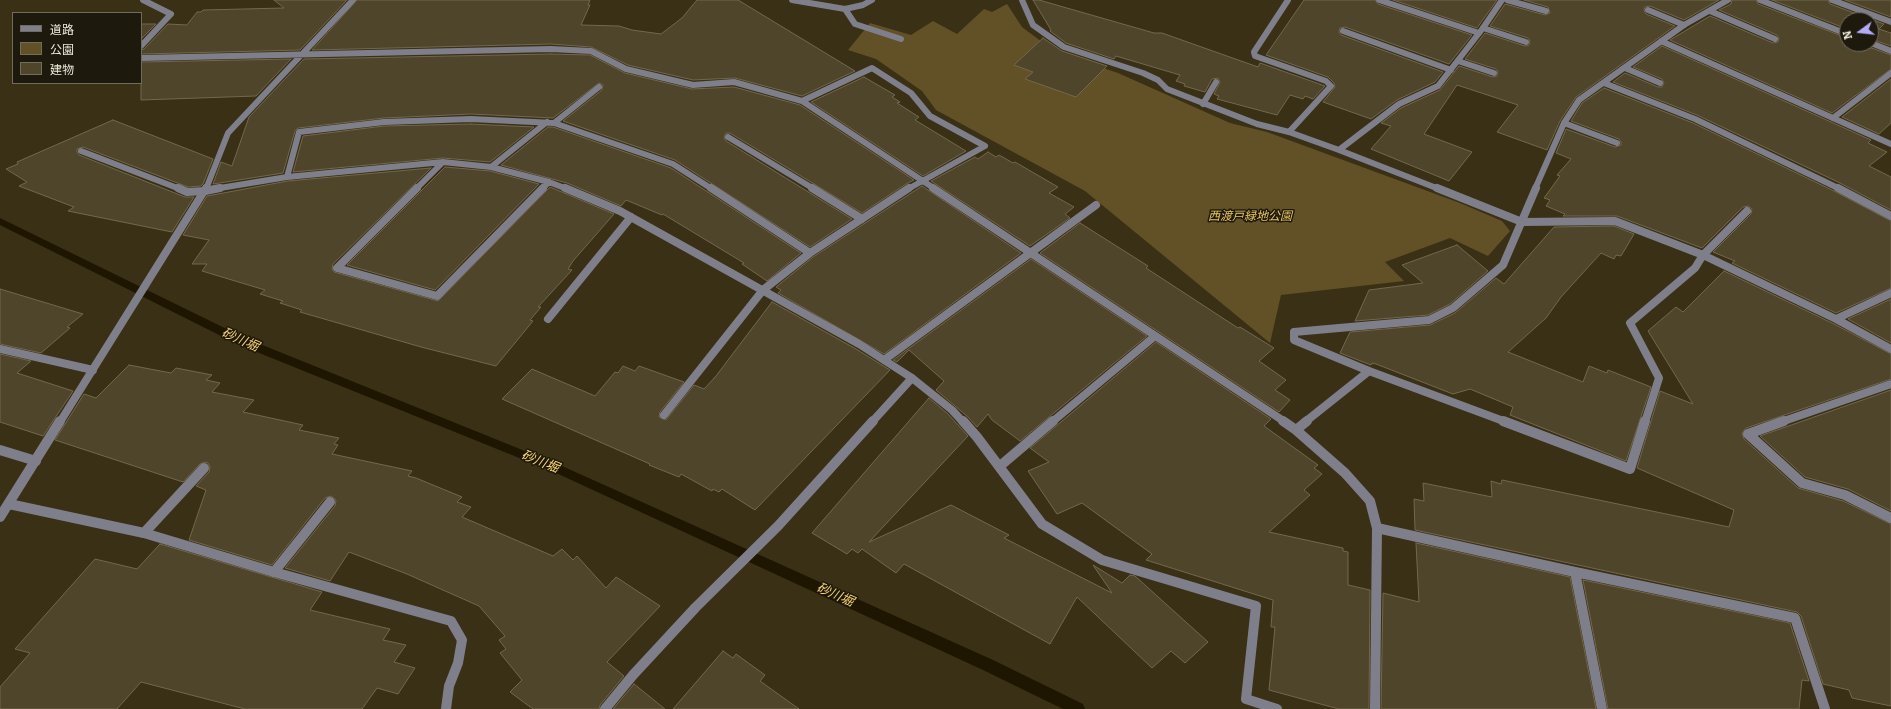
<!DOCTYPE html>
<meta charset="utf-8">
<style>
body{margin:0}
#map{position:relative;width:1891px;height:709px;overflow:hidden;background:#3a3016;font-family:Bitter,"Noto Sans JP",serif}
canvas{display:block}
.legend{position:absolute;left:12px;top:12px;width:130px;height:72px;box-sizing:border-box;background:#1d190d;border:1px solid #716c5e;margin:0;padding:5px 7px;list-style:none;font-size:12px;color:#eee8d8}
.legend li{display:flex;align-items:center;gap:8px;height:20px}
.legend b{width:20px;border:1px solid #716c5e}
.north{position:absolute;left:1839px;top:12px;width:40px;height:40px;box-sizing:border-box;background:#1d190d;border:1px solid #716c5e;border-radius:50%;rotate:255deg;font-size:11px;font-weight:700;line-height:16px;text-align:center;color:#eee8d8}
.north::after{content:'';display:block;margin:auto;width:14px;height:18px;background:#b4acf9;clip-path:polygon(50% 0,100% 100%,50% 72%,0 100%)}
</style>
<div id="map">
<canvas width="1891" height="709"></canvas>
<ul class="legend">
<li><b style="height:5px;background:#7f7f8c"></b>道路</li>
<li><b style="height:11px;background:#625126"></b>公園</li>
<li><b style="height:11px;background:#4f452b"></b>建物</li>
</ul>
<div class="north">N</div>
</div>
<script>
const g = document.querySelector('canvas').getContext('2d');
g.lineJoin = 'round';
function paint(path, color) {
  g.fillStyle = color;
  g.fill(path, 'evenodd');
}
function poly(rows) {
  const path = new Path2D();
  for (const r of rows) {
    path.moveTo(r[0], r[1]);
    for (let i = 2; i < r.length; i += 2) path.lineTo(r[i], r[i + 1]);
  }
  return path;
}
function strokePath(path, color, width, dash) {
  g.strokeStyle = color;
  g.lineWidth = width;
  g.lineCap = dash ? 'butt' : 'round';
  g.setLineDash(dash || []);
  g.stroke(path);
}
function write(font, color, halo, rows, align = 'center') {
  g.font = font + ' Bitter,"Noto Sans JP",serif';
  g.lineWidth = 3;
  g.setLineDash([]);
  g.textBaseline = 'middle';
  g.strokeStyle = halo;
  g.fillStyle = color;
  for (const [text, x, y, turn = 0] of rows) {
    g.save();
    g.translate(x, y);
    g.rotate((+turn || 0) * Math.PI / 180);
    g.textAlign = isNaN(turn) ? turn : align;
    if (halo) g.strokeText(text, 0, 0);
    g.fillText(text, 0, 0);
    g.restore();
  }
}
paint(poly([
 [1007,4,1022,27,1054,51,1118,73,1230,123,1267,132,1460,203,1502,221,1510,231,1488,256,1450,238,1385,262,1404,281,1281,295,1270,343,1085,191,936,110,922,91,876,59,848,50,870,23,911,35,933,21,957,34,984,9,992,12]
]), '#625126');
paint(poly([
 [0,218,245,338,562,466,993,660,1083,704,1085,709,1063,709,983,670,554,472,237,344,0,225,0,218]
]), '#1e1601');
const building = poly([
 [274,0,347,0,300,50,141,54,141,50,144,49,168,24,187,25,197,12,201,12,203,10,284,8,274,0],
 [357,0,590,0,588,5,590,5,581,25,619,26,632,30,661,34,682,18,697,0,738,0,855,71,802,96,735,78,693,80,628,65,591,47,551,44,312,50,357,0],
 [1033,0,1039,0,1154,33,1162,33,1258,67,1260,63,1325,86,1313,99,1305,96,1303,99,1290,95,1277,115,1217,99,1219,96,1214,94,1220,82,1218,78,1212,79,1205,92,1184,86,1185,84,1176,81,1180,75,1116,56,1114,59,1066,43,1050,31,1051,30,1033,0],
 [1304,0,1375,0,1378,4,1472,35,1449,64,1345,27,1340,28,1339,32,1341,35,1443,72,1435,82,1397,100,1371,119,1323,102,1335,87,1334,83,1328,77,1266,55,1304,0],
 [1393,0,1497,0,1477,28,1393,0],
 [1524,0,1719,0,1684,20,1650,6,1645,7,1644,10,1646,14,1675,26,1576,97,1560,121,1547,150,1497,132,1518,105,1457,85,1424,134,1472,152,1449,181,1371,149,1391,126,1381,123,1401,108,1440,90,1459,66,1493,77,1497,76,1498,72,1496,69,1465,59,1485,33,1525,46,1529,45,1530,41,1528,38,1490,26,1505,4,1545,15,1550,13,1548,7,1524,0],
 [1732,0,1756,0,1758,4,1847,38,1847,44,1867,44,1869,47,1891,55,1891,69,1832,113,1670,40,1710,16,1773,43,1778,42,1779,38,1777,35,1719,10,1731,4,1732,0],
 [1772,0,1828,0,1830,4,1884,24,1879,29,1891,33,1891,46,1871,39,1871,20,1847,20,1847,29,1772,0],
 [1845,0,1891,0,1891,17,1845,0],
 [141,24,156,24,141,39,141,24],
 [1043,38,1062,51,1107,66,1076,97,1025,79,1033,72,1014,65,1043,38],
 [1662,46,1871,140,1868,143,1887,152,1869,166,1891,177,1891,210,1840,183,1697,115,1613,82,1625,73,1658,87,1662,87,1664,83,1662,79,1633,67,1662,46],
 [551,54,590,55,625,73,692,89,734,87,800,105,914,180,906,184,862,213,730,133,726,133,724,137,726,141,852,219,810,247,675,160,563,121,602,90,603,85,599,83,553,118,471,114,384,118,298,128,295,131,283,173,213,184,221,162,232,166,249,117,304,59,551,54],
 [291,59,256,96,141,100,141,62,291,59],
 [864,77,895,95,892,97,900,102,897,103,919,117,915,120,966,151,923,176,811,102,864,77],
 [1891,79,1891,123,1879,134,1842,117,1891,79],
 [1604,88,1693,123,1834,191,1891,221,1891,288,1836,313,1732,263,1735,261,1713,252,1751,214,1752,209,1748,206,1743,207,1702,248,1617,216,1563,216,1565,214,1546,206,1550,200,1544,198,1560,176,1557,175,1571,159,1556,153,1566,129,1615,147,1621,145,1621,142,1619,139,1571,121,1582,103,1604,88],
 [113,120,213,159,203,184,201,186,188,187,83,147,77,149,77,152,79,155,185,197,194,197,172,232,68,211,74,207,19,186,27,182,6,169,18,164,17,162,113,120],
 [471,124,534,127,490,162,443,158,293,172,303,136,384,126,471,124],
 [548,127,553,127,671,168,801,253,767,281,742,264,744,263,663,214,662,215,626,200,621,206,567,183,501,165,548,127],
 [988,152,996,157,999,155,1013,163,1015,162,1058,187,1049,193,1074,207,1065,214,1070,218,1030,246,931,181,975,157,978,159,988,152],
 [445,167,490,171,539,184,435,290,347,265,445,167],
 [431,168,333,264,332,269,334,272,438,301,550,187,614,214,573,261,568,269,572,270,538,307,541,307,530,320,533,321,496,366,421,347,300,312,302,310,280,303,283,301,260,294,265,290,202,271,207,264,192,264,209,240,183,235,207,196,288,181,431,168],
 [922,186,1021,253,884,354,778,293,781,290,776,287,813,257,922,186],
 [1080,223,1148,266,1146,268,1238,328,1240,327,1274,348,1259,361,1286,380,1275,390,1290,400,1279,412,1040,253,1080,223],
 [1614,226,1634,234,1621,256,1616,255,1614,259,1601,253,1561,297,1546,318,1508,352,1583,382,1589,366,1607,373,1608,370,1651,387,1626,461,1510,415,1513,407,1470,389,1453,394,1376,364,1372,363,1371,365,1340,353,1350,332,1430,325,1455,313,1496,278,1504,284,1554,227,1614,226],
 [1457,245,1488,271,1450,304,1428,315,1355,321,1369,290,1423,283,1402,265,1457,245],
 [1031,259,1147,336,1020,441,992,420,988,414,977,427,968,417,936,390,944,381,909,350,897,362,893,360,1031,259],
 [1724,271,1834,324,1891,354,1891,379,1746,428,1742,433,1744,439,1798,488,1843,501,1891,524,1891,706,1852,698,1849,690,1823,684,1801,616,1797,612,1415,530,1414,499,1424,501,1423,483,1492,497,1491,481,1501,484,1502,480,1729,527,1734,510,1637,468,1660,391,1693,404,1648,331,1676,307,1683,312,1724,271],
 [0,289,83,314,67,327,70,328,41,353,0,344,0,289],
 [1891,299,1891,343,1848,319,1891,299],
 [772,302,856,349,890,370,755,510,722,489,719,492,713,489,712,491,681,474,679,477,649,465,650,464,502,399,532,369,595,396,615,372,618,373,623,366,635,371,639,366,684,382,660,412,659,417,666,420,694,385,704,389,716,376,772,302],
 [1156,342,1271,419,1264,426,1318,465,1314,468,1322,474,1304,490,1310,495,1269,532,1343,548,1343,551,1348,552,1348,585,1370,590,1369,709,1339,709,1269,690,1275,627,1271,627,1273,600,1146,560,1152,554,1082,503,1057,514,1028,471,1049,462,1030,448,1156,342],
 [0,354,31,361,17,373,73,391,43,436,0,422,0,354],
 [129,365,171,373,176,368,212,375,206,380,220,383,212,392,254,400,243,412,303,425,299,430,339,438,334,444,338,445,332,454,412,471,408,476,416,478,462,497,457,502,471,507,462,517,553,556,562,549,573,560,577,556,606,588,616,577,660,606,607,662,624,676,600,705,599,709,533,709,510,692,522,680,500,653,506,649,499,640,505,636,479,606,407,574,349,552,330,581,285,568,335,506,336,500,331,496,325,498,272,565,189,540,206,490,196,486,209,472,210,467,208,463,205,462,200,464,183,482,55,440,84,394,96,398,129,365],
 [1891,390,1891,511,1848,489,1805,477,1760,436,1891,390],
 [929,398,948,414,968,436,869,542,951,505,1009,535,1004,538,1112,593,1093,565,1122,583,1130,575,1135,576,1208,642,1185,663,1171,651,1152,668,1077,597,1050,644,904,564,896,573,862,549,858,553,852,549,847,554,812,533,929,398],
 [1416,543,1570,577,1596,709,1381,709,1383,593,1419,602,1416,543],
 [160,544,322,592,310,610,390,629,383,640,406,645,394,662,415,668,398,694,377,688,362,709,245,709,141,682,117,709,0,709,0,687,30,653,15,649,95,559,137,569,160,544],
 [1583,580,1790,623,1809,681,1802,680,1799,709,1608,709,1583,580],
 [723,651,733,658,736,654,765,675,760,681,799,709,673,709,723,651],
 [634,684,665,709,613,709,634,684]
]);
paint(building, '#4f452b');
strokePath(building, '#73684d', 1);
strokePath(poly([
 [1379,0,1479,33],
 [1507,0,1546,11],
 [1760,0,1847,34],
 [845,9,855,24,901,39],
 [1648,10,1684,25],
 [1710,11,1775,39],
 [1483,28,1526,42],
 [1343,31,1451,70],
 [1871,43,1891,51],
 [1458,61,1494,73],
 [1625,68,1660,83],
 [1604,83,1695,119,1840,189],
 [1203,104,1216,82],
 [1833,118,1891,73],
 [554,123,599,87],
 [1564,123,1617,143],
 [728,137,814,189],
 [81,151,180,189]
]), '#7f7f8c', 6);
strokePath(poly([
 [178,188,187,192,205,191],
 [812,188,862,219],
 [1838,188,1891,216],
 [1703,255,1747,211],
 [548,319,631,217],
 [0,349,93,370],
 [912,378,952,410,963,422],
 [664,415,763,290],
 [1052,422,1155,336],
 [1781,422,1891,384]
]), '#7f7f8c', 8);
strokePath(poly([
 [963,421,977,437,1042,524,1102,560,1256,606,1246,699,1277,709],
 [1784,421,1748,434,1802,483,1845,495,1891,518],
 [0,450,36,461],
 [1000,466,1053,421],
 [1377,528,1575,572,1795,618,1825,709],
 [144,533,204,468],
 [274,572,330,502],
 [1575,572,1602,709]
]), '#7f7f8c', 10);
strokePath(poly([
 [792,0,845,9,863,5,872,0],
 [1022,0,1033,25,1064,47,1143,73,1158,80,1167,89,1257,124,1289,132,1339,150,1439,189],
 [1288,0,1254,52,1255,56,1326,81,1331,86,1289,132],
 [1832,0,1891,22],
 [1661,41,1891,144],
 [141,46,171,14,143,0],
 [141,58,551,49,591,51,626,69,693,85,734,82,802,101,935,189],
 [802,101,872,68,911,93,930,116,985,146,908,189],
 [1339,150,1399,104,1438,86,1483,28,1502,0],
 [491,167,547,122],
 [287,177,299,132,384,122,471,119,554,123,673,164,712,189],
 [206,189,228,133,353,0],
 [214,189,287,177,443,162,491,167,549,182,567,189],
 [416,189,443,162],
 [542,189,549,182],
 [1535,189,1564,123,1579,100,1684,25,1728,0]
]), '#7f7f8c', 6);
strokePath(poly([
 [417,188,337,268,437,296,543,188],
 [565,188,620,211,859,344,912,378,872,422],
 [711,188,810,253],
 [933,188,1285,422],
 [1437,188,1522,222,1615,221,1703,255],
 [205,191,220,188],
 [763,290,810,253,909,188],
 [1836,319,1891,349],
 [884,360,1096,205],
 [60,422,206,188],
 [1305,422,1369,371],
 [1506,422,1369,371,1294,340,1294,332,1429,320,1453,308,1503,265,1536,188],
 [1645,422,1659,378,1630,323,1695,268,1703,255,1836,319,1891,293]
]), '#7f7f8c', 8);
strokePath(poly([
 [1283,421,1296,430,1307,421],
 [1503,421,1630,469,1645,421],
 [1296,430,1345,473,1370,501,1377,528,1375,709],
 [9,504,144,533,274,572,451,621,462,640,458,663,449,686,446,709],
 [0,517,60,421],
 [605,709,633,675,696,607,778,526,873,421]
]), '#7f7f8c', 10);
write('italic 12px', '#e8c35e', '#1d190d', [
 ["西渡戸緑地公園",1250,217]
]);
write('italic 13px', '#f7d16d', '#1d190d', [
 ["砂川堀",240,340,24],
 ["砂川堀",540,462,22],
 ["砂川堀",835,595,24]
]);
</script>
